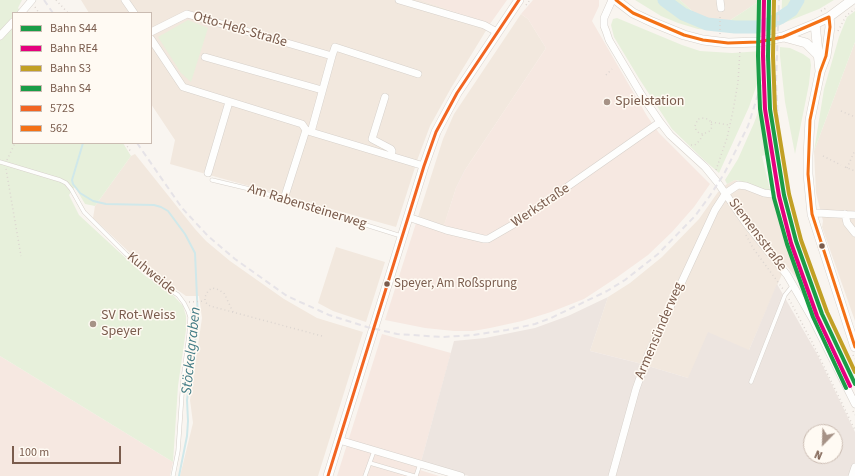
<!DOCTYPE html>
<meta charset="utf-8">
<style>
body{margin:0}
#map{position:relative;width:855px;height:476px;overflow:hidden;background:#f9f5f0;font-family:"Source Sans 3",sans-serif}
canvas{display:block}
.legend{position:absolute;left:12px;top:12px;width:140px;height:132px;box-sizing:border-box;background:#fffaf3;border:1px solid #cabbb1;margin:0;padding:5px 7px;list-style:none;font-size:12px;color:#7a5c4d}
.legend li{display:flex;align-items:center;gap:8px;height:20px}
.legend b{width:20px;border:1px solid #cabbb1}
.north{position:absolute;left:803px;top:424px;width:40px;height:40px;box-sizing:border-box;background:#fffaf3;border:1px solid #cabbb1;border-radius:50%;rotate:203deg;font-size:11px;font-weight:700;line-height:16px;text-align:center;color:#7a5c4d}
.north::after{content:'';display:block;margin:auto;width:14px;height:18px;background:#a69286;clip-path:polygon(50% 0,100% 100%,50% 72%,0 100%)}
.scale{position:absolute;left:12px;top:446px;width:109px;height:18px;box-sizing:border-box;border:2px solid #7a5c4d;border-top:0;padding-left:5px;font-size:12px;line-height:14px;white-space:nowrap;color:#7a5c4d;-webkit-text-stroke:3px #fffaf3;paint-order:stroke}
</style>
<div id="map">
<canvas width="855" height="476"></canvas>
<ul class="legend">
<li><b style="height:5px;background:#1a9d47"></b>Bahn S44</li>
<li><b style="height:5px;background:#e5007d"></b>Bahn RE4</li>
<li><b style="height:5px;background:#c2a025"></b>Bahn S3</li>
<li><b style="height:5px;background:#1a9d47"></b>Bahn S4</li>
<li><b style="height:5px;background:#f26522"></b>572S</li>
<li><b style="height:5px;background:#f47115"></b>562</li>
</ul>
<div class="north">N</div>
<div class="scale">100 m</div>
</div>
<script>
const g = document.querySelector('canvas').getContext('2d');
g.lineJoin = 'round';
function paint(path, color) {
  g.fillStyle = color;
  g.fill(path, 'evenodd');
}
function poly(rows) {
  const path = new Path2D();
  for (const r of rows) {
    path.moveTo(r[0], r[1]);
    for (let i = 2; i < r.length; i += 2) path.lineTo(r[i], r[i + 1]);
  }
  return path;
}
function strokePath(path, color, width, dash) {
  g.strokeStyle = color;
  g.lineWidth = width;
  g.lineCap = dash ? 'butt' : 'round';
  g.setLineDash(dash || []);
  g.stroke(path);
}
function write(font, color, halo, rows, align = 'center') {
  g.font = font + ' "Source Sans 3",sans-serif';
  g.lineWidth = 3;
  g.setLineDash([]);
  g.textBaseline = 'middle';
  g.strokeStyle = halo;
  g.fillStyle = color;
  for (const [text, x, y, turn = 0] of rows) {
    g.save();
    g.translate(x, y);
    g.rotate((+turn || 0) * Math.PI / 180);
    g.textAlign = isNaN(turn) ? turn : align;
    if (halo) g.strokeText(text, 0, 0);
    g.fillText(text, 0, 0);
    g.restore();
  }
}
paint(poly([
 [81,0,421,0,490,24,451,88,430,126,418,158,396,227,170,164,175,140,151,104,151,13,89,13],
 [680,0,761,0,729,21,725,22,712,22,700,18],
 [521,14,528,19,546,48,465,170,456,188,443,229,417,220,443,139,454,114],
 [855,42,855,321,822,227,823,221,816,193,814,151],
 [135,154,195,229,206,241,230,261,284,299,317,318,363,332,318,476,180,476,193,423,190,400,202,318,199,296,186,296,146,268,93,218,95,206,131,156],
 [735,180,776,194,783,233,801,284,786,265,749,350,688,378,638,363,590,351,608,297,630,283,662,257,699,219,718,192,727,184],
 [336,247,385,262,366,322,333,311,318,303]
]), '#f2e8de');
paint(poly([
 [420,0,507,0,490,24],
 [533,0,599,0,599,6,592,21,647,116,659,133,710,184,694,207,672,232,648,255,616,278,584,299,551,312,522,321,490,328,473,331,454,331,425,328,385,320,417,220,443,228,456,188,465,170,546,48,528,19,521,14],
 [382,334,451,353,421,462,420,470,439,476,337,476],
 [0,356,173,462,170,476,0,476]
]), '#f6e8e1');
paint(poly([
 [777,284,817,354,855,432,855,476,469,476,421,462,454,341,485,338,535,328,568,316,608,297,590,351,638,363,688,378,708,332,749,350],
 [811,432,835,432,835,456,811,456]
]), '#ede5e0');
paint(poly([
 [0,0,22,0,18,8,22,13,13,13,13,143,123,143,131,156,95,206,85,204,75,187,69,195,79,215,144,275,173,295,183,306,186,316,186,330,178,386,173,462,0,356],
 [635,0,680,0,700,18,712,22,725,22,729,21,761,0,764,0,763,31,734,32,698,29,678,23,661,16],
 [782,0,834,0,819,9,781,24],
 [855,11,855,42,814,151,824,89,839,37,847,17],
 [617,18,682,45,700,51,732,53,762,51,761,65,757,84,749,107,719,173,704,160,672,129,640,80,614,37,611,25,613,19],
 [188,20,208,28,191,82,181,73,158,37],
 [780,47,790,48,803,54,810,59,811,65,809,84,795,154,785,102,780,56],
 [766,91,767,120,772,153,762,156,770,190,769,192,740,181,735,180,727,184,725,180,738,159,754,123]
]), '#e7f0db');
strokePath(poly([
 [83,143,72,180,73,184,80,193,93,201,106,204,154,205,161,207,168,211,185,234,195,253,198,320,187,400,188,421,187,436,179,476]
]), '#d0e8ea', 2);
strokePath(poly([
 [664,0,683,14,707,24,735,27,757,27,768,24,780,18,792,10,798,0]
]), '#d0e8ea', 13);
const service = poly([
 [0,162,60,180,66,183,71,189,84,212,126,254,158,282,178,295,184,303,188,311,190,317,189,335,183,380,178,451,173,476],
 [212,180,258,191,401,236],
 [751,382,785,295,793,285],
 [370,463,414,476],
 [365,476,374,451],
 [416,476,420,464]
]);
const minor = poly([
 [125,0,134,13],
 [399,0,484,25,497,32],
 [612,0,604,18,604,26,606,31,609,40,641,94,660,122,670,135,705,167,718,183,745,222,787,275,812,318,855,404],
 [720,0,721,8],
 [21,13,32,0],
 [151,32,187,14,332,56,311,132],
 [0,36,13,22],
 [151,39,183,87,302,124,306,130,311,132,424,166],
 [332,56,335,47,418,74],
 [205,57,322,90],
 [385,97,372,139,391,149,392,151,391,156],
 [208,173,229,102],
 [284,199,306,130],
 [812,214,818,213,855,215],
 [845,214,847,223,855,233],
 [408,217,446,230,484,239,488,239,514,224,660,122],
 [339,440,461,476],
 [612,476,636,389,648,355,715,210,726,193,738,185,746,186,764,193,772,194],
 [852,476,855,467]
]);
const secondary = poly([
 [616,0,633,13,652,22,684,35,703,40,728,43,758,42,783,37,815,24,829,17,852,0],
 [829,17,830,27,826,56,820,72,810,120,808,156,808,174,812,214,855,347],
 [815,24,820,71],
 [784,37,806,43,818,55],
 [328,476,424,166,436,132,457,93,519,0]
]);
strokePath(service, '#d7d1cb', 4.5);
strokePath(minor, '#d7d1cb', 8);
strokePath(secondary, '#d9d2cb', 10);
strokePath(poly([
 [56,0,68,13],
 [526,5,530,0],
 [35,7,39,13],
 [821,11,828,7],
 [838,31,846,16,855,9],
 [720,34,720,14],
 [606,75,612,69],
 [841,111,855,117],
 [711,122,729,125],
 [125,143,131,152],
 [691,145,695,145,700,140,703,134,710,131,712,127,711,122,708,119,702,118,698,119,695,126,696,130,699,133,703,134],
 [823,156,841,165],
 [7,160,15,143],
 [845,167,855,171],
 [847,168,855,150],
 [6,169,21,256],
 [716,170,727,138,733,111,738,82,740,50],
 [746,235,753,248,783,289],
 [789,299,812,342,855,430],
 [189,302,205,301],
 [233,312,224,293,217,289,212,288,208,291,205,297,205,301,207,304,210,306,322,336],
 [193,350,199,351],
 [853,355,855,359],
 [853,411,855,415]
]), '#dcd5d0', 1.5, [1, 3]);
strokePath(service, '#fefefd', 3.5);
strokePath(minor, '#fefefd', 7);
strokePath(secondary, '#fefefd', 9);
strokePath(poly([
 [44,0,53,13],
 [779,141,776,82,779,0],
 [137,143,182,208,208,236,235,259,287,296,329,315,367,327,397,334,443,337,473,335,507,330,535,324,551,318,607,291,625,280,658,254,695,216,709,197,724,174,748,126,762,82,766,56,768,26]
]), '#e6e3e7', 2, [6, 4]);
strokePath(poly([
 [328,476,424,166,436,132,457,93,519,0]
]), '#f26522', 3);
strokePath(poly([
 [616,0,633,13,684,35,703,40,728,43,758,42,783,37,829,17,830,27,826,56,820,72,810,120,808,174,812,214,855,347]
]), '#f47115', 3);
strokePath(poly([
 [769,0,768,56,770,109,784,195,796,241,822,314,855,384]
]), '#1a9d47', 4);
strokePath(poly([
 [764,0,763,56,765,109,779,196,791,243,817,316,850,386]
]), '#e5007d', 4);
strokePath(poly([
 [774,0,773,56,775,109,789,194,801,240,827,312,855,372]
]), '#c2a025', 4);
strokePath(poly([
 [759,0,758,56,760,109,774,198,787,244,813,317,846,388]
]), '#1a9d47', 4);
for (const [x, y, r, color] of [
 [607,102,4,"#a69286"],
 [822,246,3.5,"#7a5c4d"],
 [387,284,3.5,"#7a5c4d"],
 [93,324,4,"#a69286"]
]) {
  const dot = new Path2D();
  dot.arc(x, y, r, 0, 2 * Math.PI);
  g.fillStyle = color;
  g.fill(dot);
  strokePath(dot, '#fffaf3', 1.5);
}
write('13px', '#7a5c4d', '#fffaf3', [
 ["Speyer, Am Roßsprung",394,284]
], 'left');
write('14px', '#7a5c4d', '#fffaf3', [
 ["Otto-Heß-Straße",240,30,16],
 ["Werkstraße",541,206,-34],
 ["Am Rabensteinerweg",307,207,17],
 ["Siemensstraße",757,235,53],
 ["Kuhweide",151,274,39],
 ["Armensünderweg",660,331,-67]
]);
write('14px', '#7a5c4d', '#fffaf3', [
 ["Spielstation",615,102],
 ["SV Rot-Weiss",101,316],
 ["Speyer",101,332]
], 'left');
write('italic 15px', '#437c86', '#fffaf3', [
 ["Stöckelgraben",192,351,-84]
]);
</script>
